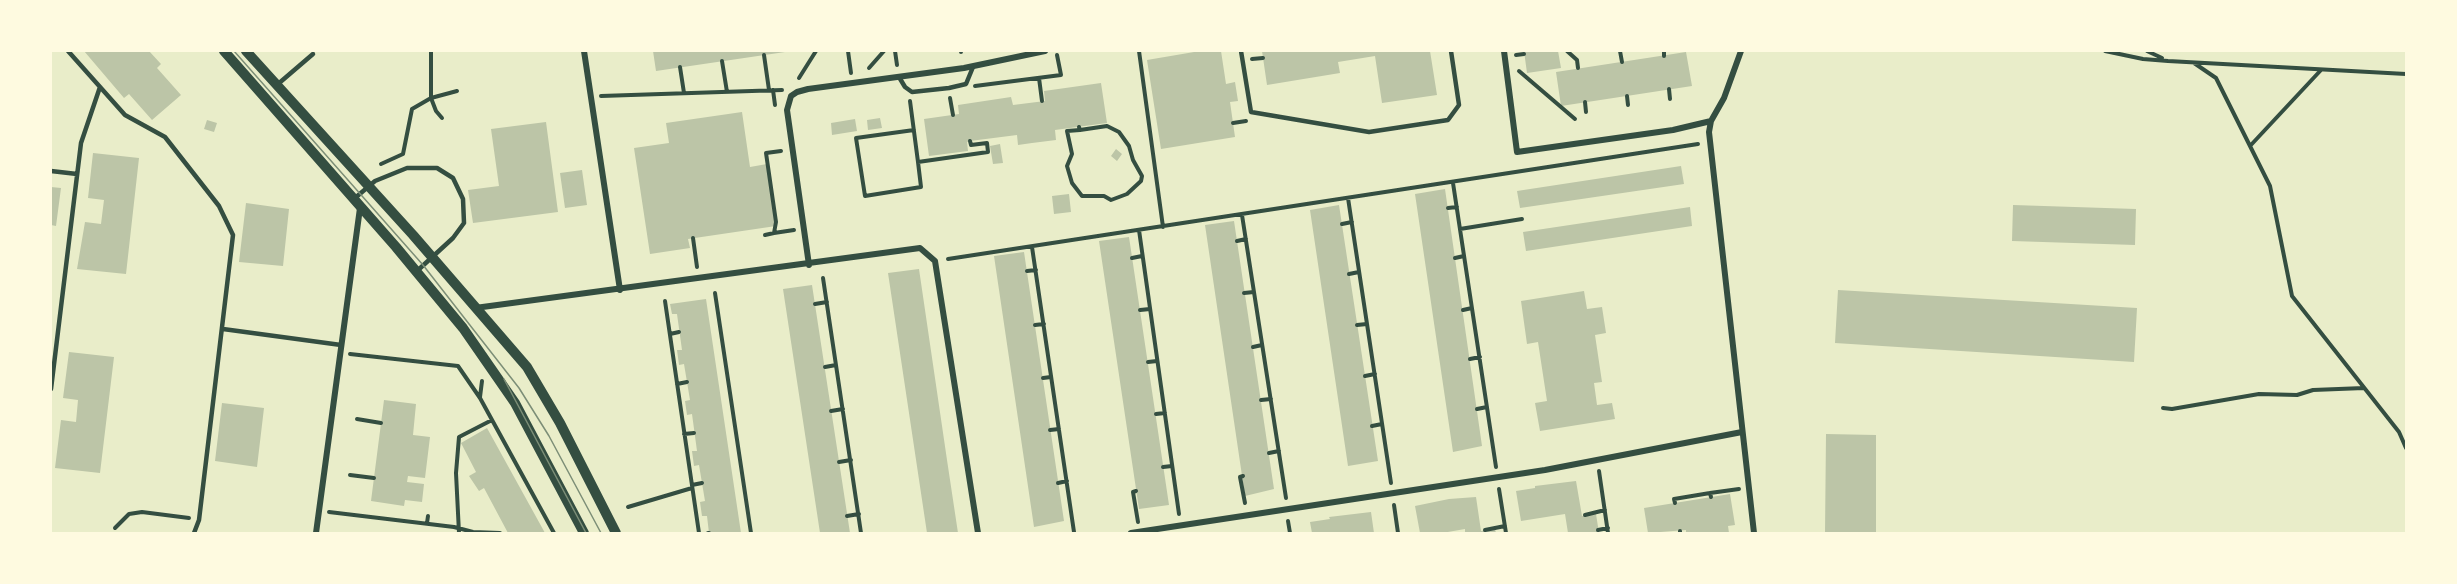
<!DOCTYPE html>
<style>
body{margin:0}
#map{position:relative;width:2457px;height:584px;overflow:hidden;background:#e9edc9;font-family:Spectral,serif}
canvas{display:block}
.frame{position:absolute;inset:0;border:52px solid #fefae0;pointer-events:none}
</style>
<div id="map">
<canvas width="2457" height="584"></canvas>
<div class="frame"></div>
</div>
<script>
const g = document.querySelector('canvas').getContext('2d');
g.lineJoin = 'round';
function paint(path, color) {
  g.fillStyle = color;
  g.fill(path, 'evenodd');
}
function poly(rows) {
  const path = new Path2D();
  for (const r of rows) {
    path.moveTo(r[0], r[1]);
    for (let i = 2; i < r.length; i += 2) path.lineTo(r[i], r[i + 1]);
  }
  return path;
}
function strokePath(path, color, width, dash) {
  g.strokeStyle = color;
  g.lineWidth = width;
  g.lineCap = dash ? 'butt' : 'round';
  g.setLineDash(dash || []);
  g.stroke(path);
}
paint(poly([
 [84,51,149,51,161,64,157,68,181,95,152,120,129,94,124,98],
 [653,51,785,51,785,52,656,71],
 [1200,51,1221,51,1226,84,1235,82,1238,101,1230,102,1235,137,1161,149,1147,60],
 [1262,51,1430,51,1437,95,1382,103,1375,56,1338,62,1340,73,1267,85],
 [1524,51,1558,51,1561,68,1527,73],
 [1686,52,1692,86,1561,106,1556,72],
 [1101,83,1107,123,1055,130,1056,140,1032,143,1018,145,1017,135,970,141,967,142,968,151,929,156,924,119,959,114,958,105,1011,97,1013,105,1045,101,1044,91],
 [742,112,750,167,767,164,776,226,688,239,690,248,650,254,634,148,669,143,666,123],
 [880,118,882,128,868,130,867,120],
 [855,119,857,131,832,135,831,123],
 [207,120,217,123,214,132,204,129],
 [546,122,558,212,473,223,468,190,499,186,491,129],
 [1000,144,1003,163,993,164,990,146],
 [1116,149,1122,154,1117,161,1111,156],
 [93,153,139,158,126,274,77,269,85,222,101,224,104,200,88,198],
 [1681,166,1684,184,1520,208,1517,191],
 [582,170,587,205,565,208,560,173],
 [51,187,61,188,56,226,51,225],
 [1445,189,1482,446,1453,452,1415,194],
 [1069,194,1071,212,1054,214,1052,196],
 [246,203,289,209,283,266,239,262],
 [1339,205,1378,461,1348,466,1310,210],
 [2013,205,2136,209,2135,245,2012,241],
 [1690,207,1692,226,1526,251,1523,232],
 [1234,221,1274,489,1245,496,1205,225],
 [1129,237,1169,505,1139,509,1099,241],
 [1024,252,1064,521,1034,527,994,256],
 [919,269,947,460,958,533,927,533,888,273],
 [812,285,850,533,820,533,783,289],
 [1838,290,2137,308,2134,362,1835,343],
 [1584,291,1587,309,1602,307,1606,333,1595,335,1602,382,1594,383,1597,405,1612,403,1615,419,1540,431,1535,403,1547,401,1538,342,1527,344,1521,301],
 [706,299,741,533,709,533,707,516,702,516,700,502,705,501,699,465,694,466,692,451,697,451,692,414,687,415,685,401,690,400,684,364,679,365,677,350,682,350,677,314,672,314,670,304],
 [69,352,114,357,100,473,55,468,61,420,76,422,78,400,63,398],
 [384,400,416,404,413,435,430,437,425,478,408,476,407,482,424,484,422,502,405,500,404,506,371,501],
 [222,403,264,408,257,467,215,461],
 [487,428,545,533,508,533,484,488,479,491,469,476,476,472,461,443],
 [1826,434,1876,435,1876,533,1825,533],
 [1576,481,1582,516,1596,514,1599,533,1568,533,1565,514,1521,521,1516,491,1535,488,1535,486],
 [1730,494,1735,525,1728,526,1729,533,1686,533,1686,530,1648,533,1644,508],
 [1476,497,1481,531,1495,529,1496,533,1465,533,1465,529,1442,533,1420,533,1415,506,1449,499],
 [1371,512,1374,533,1312,533,1310,522,1330,519,1329,517]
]), '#bcc5a7');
strokePath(poly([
 [848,51,851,73],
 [895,51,897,65],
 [961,51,961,52],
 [1139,51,1163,227],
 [1567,51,1577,60,1578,68],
 [1620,51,1622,62],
 [1664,51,1664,56],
 [2105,51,2143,59,2168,61,2406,74],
 [2147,51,2162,58],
 [764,55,769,90],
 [1516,55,1524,54],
 [1252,59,1263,58],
 [722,61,727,92],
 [2194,63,2216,78,2270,186,2292,296,2399,432,2406,448],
 [680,67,684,93],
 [869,68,884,51],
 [1519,71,1575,119],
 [799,78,816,51],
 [1039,78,1042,101],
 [975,86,1061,75,1057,55],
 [1669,89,1670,99],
 [773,90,775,105],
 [601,96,782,90],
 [1627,96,1628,105],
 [950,98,953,115],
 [910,101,918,162,988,152,987,143,971,145,970,141],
 [1585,102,1586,112],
 [442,118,436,111,431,98,457,91],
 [1233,123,1246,121],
 [1079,127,1080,130,1107,126,1119,132,1129,146,1133,160,1142,176,1141,181,1127,194,1111,200,1104,196,1082,196,1072,183,1067,166,1072,154,1067,131,1080,130],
 [914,130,856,138,865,196,921,187,918,162],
 [2250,146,2321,70],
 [381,164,403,154,412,109,431,98,431,51],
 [1453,183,1496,467],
 [1348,198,1391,483],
 [1448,208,1457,207],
 [1242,215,1286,498],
 [1342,224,1352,222],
 [1460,229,1522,219],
 [1139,230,1179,514],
 [774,233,794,230],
 [765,235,774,233,776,222,766,153,781,151],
 [693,238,697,267],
 [1237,241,1246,239],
 [1032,247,1074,532],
 [1132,258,1142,256],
 [1455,258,1464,256],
 [948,259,1698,144],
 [1027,271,1036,270],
 [1349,274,1359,272],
 [823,278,861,533],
 [715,293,751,533],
 [1244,293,1254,292],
 [665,301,699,533],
 [815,304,827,302],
 [1140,310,1150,309],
 [1463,310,1472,308],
 [1035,325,1044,324],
 [1357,325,1367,324],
 [670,334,679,332],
 [1253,347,1262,345],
 [350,354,458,366,480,398,554,533],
 [1470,359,1480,357],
 [1148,362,1157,361],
 [825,367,836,365],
 [1365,376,1375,374],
 [1043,378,1051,377],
 [677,384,687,382],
 [480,397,482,381],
 [1261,400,1271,399],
 [2163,408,2172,409,2259,394,2297,395,2313,390,2364,388],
 [1477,409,1487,407],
 [831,411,843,409],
 [1156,414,1165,413],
 [357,419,381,423],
 [1372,426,1382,424],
 [1050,430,1059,429],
 [684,434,694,433],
 [1269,453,1279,451],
 [839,462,851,460],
 [1163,467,1172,466],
 [1599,471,1608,533],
 [350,475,374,478],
 [1243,476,1240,477,1245,503],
 [1058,483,1067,481],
 [692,485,702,483],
 [1499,489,1506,533],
 [1136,491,1133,492,1138,522],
 [1711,497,1710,493,1739,489],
 [1675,503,1674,499,1710,493],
 [1394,505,1398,533],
 [628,507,692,488],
 [329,512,454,527,473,532,500,533],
 [1585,515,1605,510],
 [847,516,859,514],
 [1288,521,1290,533],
 [427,523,428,516],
 [115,528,129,514,142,512,189,518],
 [1485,530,1505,526],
 [1598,530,1608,528],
 [1680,531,1680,533],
 [459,533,456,473,459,437,492,420],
 [708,533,709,533]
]), '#344e41', 4);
strokePath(poly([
 [68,51,125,115,165,137,219,206,233,235,199,520,194,533],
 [1241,51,1251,112,1369,132,1448,120,1459,105,1451,51],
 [899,77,905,87,912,92,949,88,966,84,973,67],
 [278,84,313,54],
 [51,171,77,174],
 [355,198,375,181,407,168,437,168,453,178,463,199,464,223,453,238,417,271],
 [223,329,341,345],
 [51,389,81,143,100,87]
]), '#344e41', 4.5);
strokePath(poly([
 [584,51,620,290],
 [1504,51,1517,152,1673,130,1711,121],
 [1741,51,1724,98,1711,121,1709,132,1754,533],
 [809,265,787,110,791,96,797,92,808,89,964,68,1045,51],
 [475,308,920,248,935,261,978,533],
 [316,533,360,208],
 [1131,533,1545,470,1742,432]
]), '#344e41', 6);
strokePath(poly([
 [224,51,396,247,463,328,515,403,584,533],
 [246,51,413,235,527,367,560,423,616,533]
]), '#344e41', 10);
strokePath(poly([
 [234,51,423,265,519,388,549,436,601,533],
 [504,379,586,533]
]), '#7c8e77', 1.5);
</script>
